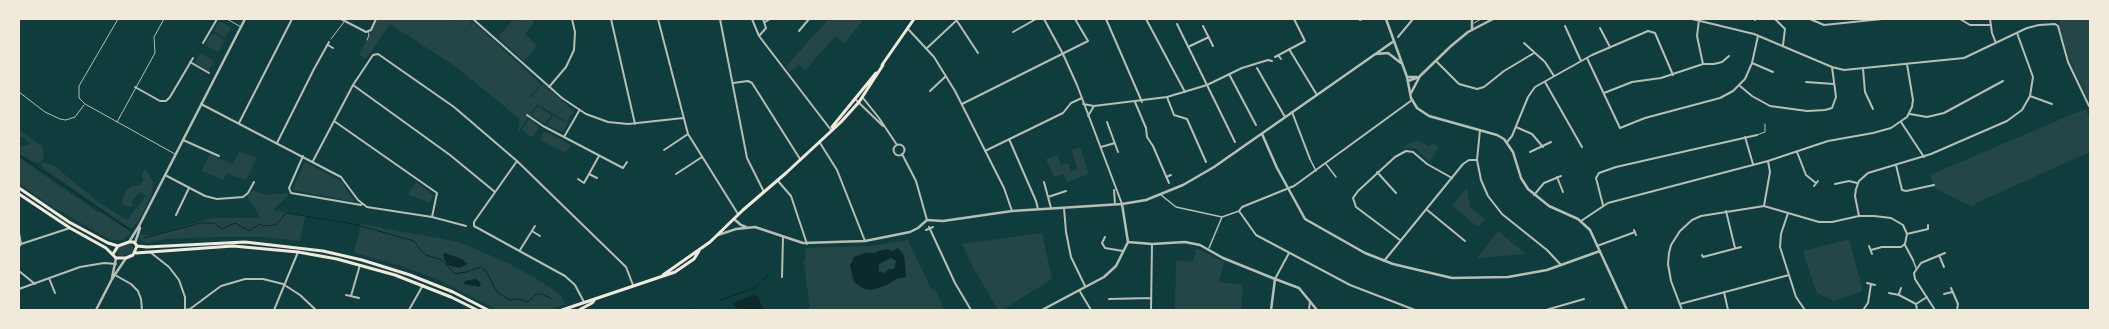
<!DOCTYPE html>
<style>
body{margin:0}
#map{position:relative;width:2109px;height:329px;overflow:hidden;background:#0f3d3e;font-family:Manrope,sans-serif}
canvas{display:block}
.frame{position:absolute;inset:0;border:20px solid #f1e9da;pointer-events:none}
</style>
<div id="map">
<canvas width="2109" height="329"></canvas>
<div class="frame"></div>
</div>
<script>
const g = document.querySelector('canvas').getContext('2d');
g.lineJoin = 'round';
function paint(path, color) {
  g.fillStyle = color;
  g.fill(path, 'evenodd');
}
function poly(rows) {
  const path = new Path2D();
  for (const r of rows) {
    if (r.length === 3) {
      path.moveTo(r[0] + r[2], r[1]);
      path.arc(r[0], r[1], r[2], 0, 2 * Math.PI);
      continue;
    }
    path.moveTo(r[0], r[1]);
    for (let i = 2; i < r.length; i += 2) path.lineTo(r[i], r[i + 1]);
  }
  return path;
}
function strokePath(path, color, width, dash) {
  g.strokeStyle = color;
  g.lineWidth = width;
  g.lineCap = dash ? 'butt' : 'round';
  g.setLineDash(dash || []);
  g.stroke(path);
}
paint(poly([
 [378,19,456,19,447,29,457,19,469,19,472,22,459,37,473,22,541,84,529,97,527,96,531,98,542,84,574,111,567,122,537,104,518,133,520,119,456,67,390,24,366,59,359,55],
 [530,19,534,23,525,34,537,46,524,61,498,37,512,21],
 [829,19,864,19,844,44,836,36,805,70,800,65,790,71,786,66],
 [2060,19,2090,19,2090,104,2068,56,2059,27],
 [219,21,231,27,225,38,214,31],
 [214,34,225,40,218,52,205,45,210,36],
 [200,53,214,61,208,71,195,63],
 [538,106,551,115,545,124,531,115],
 [2085,109,2090,119,2090,152,1976,203,1974,206,1963,203,1934,187,1930,175],
 [553,116,568,123,563,132,546,125],
 [529,119,539,127,534,136,530,137,522,129],
 [19,130,42,146,44,157,40,163,32,161,19,153,19,147,30,144,24,137,19,137],
 [544,131,571,145,566,153,540,140],
 [1419,141,1430,146,1432,143,1439,147,1430,162,1415,148,1402,148,1409,143],
 [1080,147,1089,174,1067,182,1064,174,1054,177,1046,159,1057,155,1061,165,1068,163,1071,172,1077,169,1072,150],
 [239,152,257,158,246,180,227,173,223,180,202,171,210,154,233,164],
 [19,158,98,212,99,211,130,231,130,234,123,240,111,240,51,206,19,183],
 [44,162,54,166,100,203,127,220,146,196,140,192,132,201,132,207,128,207,122,203,122,200,126,191,131,186,139,185,143,181,142,173,145,169,153,181,152,194,139,221,131,229,43,168,41,164],
 [305,162,341,181,355,202,292,190],
 [416,182,433,195,431,203,408,195],
 [1467,188,1470,207,1485,219,1478,227,1452,206],
 [253,190,265,195,287,193,289,195,273,210,305,216,300,241,263,237,213,237,166,239,145,243,140,240,140,235,155,235,212,218,261,218,247,197],
 [361,224,459,242,508,263,537,279,561,295,565,304,551,310,498,310,437,279,395,264,354,253],
 [1498,231,1526,254,1477,258],
 [1042,233,1052,279,1002,310,998,310,974,269,962,244],
 [1849,239,1863,291,1834,301,1817,293,1815,289,1803,251],
 [908,240,931,289,934,288,945,310,810,310,804,261,805,261,806,248,871,246],
 [130,244,134,247,132,252,122,256,118,255,117,249],
 [1196,248,1224,262,1219,282,1243,285,1241,310,1175,310,1176,260,1193,262]
]), '#244646');
paint(poly([
 [898,248,904,255,906,277,896,279,887,285,872,290,864,289,854,282,850,266,854,257,865,253,875,253,878,251,888,249,892,251],
 [891,258,896,261,894,269,889,269,884,273,879,271,879,264],
 [445,253,462,259,468,264,459,268,447,265,443,255],
 [476,279,481,283,479,287,464,284,465,281],
 [754,295,758,297,763,310,738,310,732,303]
]), '#0a2a2b');
strokePath(poly([
 [19,155,130,230],
 [144,238,201,223,214,223,222,229,235,223,250,231,259,224,263,226,276,225,286,213,354,224,414,241,421,251,426,255,442,260,455,274,466,272,480,267,486,271,497,292,510,300,519,299,527,302,537,294,542,294,552,299],
 [763,280,768,275],
 [721,300,754,288,760,283],
 [688,310,692,309]
]), '#0a2a2b', 1);
strokePath(poly([
 [118,19,79,86,79,98,85,104,175,154],
 [227,19,241,27],
 [1474,23,1481,19],
 [331,39,344,22],
 [367,40,369,35,368,32],
 [19,92,45,112,60,119,66,120,75,117,84,105],
 [117,122,155,53,154,37,164,19],
 [1757,135,1765,132,1765,124]
]), '#b8beb3', 1);
strokePath(poly([
 [1310,159,1316,171],
 [1326,164,1336,177],
 [1161,195,1176,207,1222,217,1239,211],
 [1209,248,1222,217],
 [1913,260,1916,268]
]), '#b8beb3', 1.5);
strokePath(poly([
 [341,19,366,32,371,30,376,19],
 [473,19,562,98,586,114,608,122,628,124,683,118],
 [611,19,635,124],
 [658,19,688,134,738,214],
 [720,19,747,158,764,192],
 [752,19,759,36,831,130],
 [1044,19,1063,54,1077,85,1122,204],
 [1106,19,1142,102],
 [1146,19,1185,92],
 [1692,19,1754,34,1832,67,1844,70,1964,58,2027,28,2039,25,2055,24,2058,26,2068,62,2089,106],
 [1755,19,1755,20],
 [1775,19,1785,29,1783,45],
 [1810,19,1824,25,1882,19],
 [1960,19,1970,25,1991,25],
 [1990,19,1992,33,1996,43],
 [1360,20,1362,19],
 [1699,20,1697,36,1703,64],
 [957,21,978,53],
 [765,22,770,19],
 [1177,24,1235,142],
 [1203,26,1213,46],
 [1565,26,1581,61],
 [1600,28,1610,47],
 [908,29,934,57,955,91,1004,188,1012,211],
 [799,31,809,19],
 [1013,32,1036,19],
 [759,36,766,28,763,19],
 [1398,37,1413,19],
 [203,43,217,19],
 [1524,43,1545,62,1554,76],
 [328,45,333,48],
 [1188,47,1209,37],
 [927,48,958,19],
 [1289,49,1317,95],
 [1278,55,1281,59],
 [1275,57,1305,41,1294,19],
 [1587,58,1620,128,1645,118,1720,98,1733,91,1745,79,1752,63,1758,36],
 [1436,61,1459,84,1477,89,1484,87,1504,71,1534,53],
 [190,62,209,73],
 [1752,63,1773,72],
 [1703,64,1714,64,1722,62,1729,56],
 [1257,68,1285,117],
 [1863,69,1865,92,1873,109],
 [1229,74,1256,125],
 [1545,82,1582,147],
 [1806,82,1834,84],
 [733,83,748,81,752,83,800,159],
 [353,85,450,155,495,192],
 [1740,86,1752,96,1770,106,1807,111,1825,110,1832,108,1836,97,1832,67],
 [135,87,160,101,166,101,170,97,193,58],
 [549,87,566,67,574,50,575,32,572,19],
 [930,91,946,76],
 [1604,93,1632,82,1661,78,1703,64],
 [2030,96,2052,104],
 [1167,97,1174,115,1187,119,1206,162],
 [863,98,879,118,897,145],
 [855,99,883,126],
 [1412,100,1294,186,1242,207,1239,211,1256,235,1350,285,1415,310],
 [1135,102,1146,128,1147,137,1153,146,1169,183],
 [201,104,341,177,358,200,367,207,432,217,466,226],
 [962,104,1088,41,1075,19],
 [1083,104,1094,106,1088,116],
 [1094,106,1167,97,1207,85,1242,68,1268,60,1272,61],
 [1292,112,1310,159],
 [1910,114,1927,117,1944,113,2003,81],
 [527,115,543,126,623,168,627,162],
 [334,121,437,193,432,217],
 [1107,122,1118,152],
 [1901,122,1924,157],
 [239,123,292,19],
 [1516,127,1532,134,1543,147],
 [1480,130,1477,160,1481,180,1488,196,1502,214,1547,250,1561,265],
 [564,137,579,111],
 [1745,137,1753,164],
 [1009,139,1036,201,1038,209],
 [183,140,219,156],
 [1507,142,1512,136,1528,97,1535,87,1592,55,1648,31,1655,33,1673,75],
 [277,143,314,69,329,42],
 [820,143,837,170,865,241],
 [899,150,5.5],
 [1101,147,1115,143],
 [664,150,688,134],
 [985,151,1063,113,1071,103,1082,98],
 [1530,152,1551,142],
 [1797,152,1806,175,1816,183],
 [902,154,916,181,927,220],
 [303,156,289,188,291,193,361,205,362,204],
 [313,161,353,85,373,55,378,54,454,107,517,161,626,267,633,285],
 [517,161,474,222,474,226,565,276,575,285,584,302],
 [1896,165,1902,190,1906,191,1934,185],
 [1377,172,1396,193],
 [589,174,597,178],
 [676,174,702,157],
 [165,175,205,196,217,199,243,197,248,193,254,182],
 [1166,177,1171,175],
 [1557,177,1563,192],
 [578,179,584,183,599,156],
 [778,181,791,196,807,244],
 [1044,182,1051,208],
 [1835,184,1849,181,1857,183],
 [1814,186,1818,181],
 [1114,190,1115,204],
 [1534,195,1544,183,1561,176],
 [1048,197,1066,191],
 [1603,205,1596,178,1599,173,1616,167,1757,135],
 [1764,206,1770,172,1768,161],
 [1064,208,1066,232,1071,257,1085,286],
 [1426,209,1465,241],
 [1726,211,1735,248],
 [1788,213,1781,234,1780,247,1796,297,1805,310],
 [176,215,189,188],
 [1859,216,1855,196,1856,189,1859,181,1868,173,1931,154,2007,121,2022,110,2030,96,2033,77,2017,33],
 [1581,221,1608,203,1768,161,1828,141,1873,133,1891,128,1907,117,1912,107,1913,100,1907,64],
 [929,227,955,283,971,310],
 [926,230,933,227],
 [1634,230,1636,235],
 [532,231,540,236],
 [19,233,21,244,19,247],
 [1907,234,1928,229,1928,225],
 [1105,237,1102,243,1105,248,1123,251],
 [1400,240,1356,207,1353,198,1358,191,1395,157,1406,151,1413,152,1427,164,1452,178],
 [21,244,70,228],
 [1905,245,1913,260],
 [1597,246,1635,232],
 [1869,246,1872,254],
 [520,250,535,226],
 [150,252,169,267,179,280,185,297,185,309],
 [1702,255,1703,257,1741,247],
 [1939,255,1944,267],
 [1384,261,1463,164,1469,160,1477,160],
 [19,271,35,284],
 [115,275,131,284,138,291,141,299,142,310],
 [782,277,783,237],
 [49,278,55,293],
 [1275,279,1289,253],
 [1867,283,1875,285],
 [1951,288,1958,304,1957,310],
 [19,289,80,267,104,263,116,264],
 [1079,290,1091,310],
 [1724,292,1728,310],
 [1889,293,1899,295,1916,304,1927,297],
 [1899,294,1901,288],
 [1944,294,1952,292],
 [346,295,359,298],
 [351,296,360,265],
 [1109,299,1151,298],
 [1680,304,1789,275],
 [1916,304,1917,310],
 [185,310,190,309,221,286,245,279,263,279,283,284,300,295,316,310],
 [274,310,298,252],
 [409,310,423,285],
 [1151,310,1152,244],
 [1309,310,1310,301],
 [1546,310,1584,299],
 [1682,310,1671,281,1668,264,1669,253,1671,245,1680,231,1692,220,1701,216,1764,206,1819,222,1832,222,1859,216,1874,216,1891,218,1903,225,1907,234,1905,244,1901,247,1882,247,1871,250],
 [1863,310,1868,303,1871,284],
 [1935,310,1915,279,1914,273,1921,263,1945,253]
]), '#b8beb3', 2);
strokePath(poly([
 [1386,19,1407,77,1411,98,1417,108,1429,116,1497,135,1504,139,1513,152,1521,178,1528,189,1549,206,1578,219,1590,230,1627,310],
 [1472,19,1472,30],
 [1376,54,1388,53,1401,63],
 [1407,77,1417,77],
 [1408,81,1419,77],
 [1411,93,1420,76,1451,46,1468,32,1493,19],
 [1262,134,1277,168,1305,219,1365,253,1393,264,1452,278,1508,277,1547,270,1600,251],
 [734,219,741,225,746,227],
 [718,235,736,229,755,227,803,243,865,241,910,232,918,228,927,220,943,221,1012,211,1122,204,1146,200,1183,185,1214,167,1394,41],
 [129,242,139,226,245,19],
 [1128,242,1152,244,1185,242,1200,245,1223,258,1275,279,1271,310],
 [135,243,140,228,139,226],
 [112,278,116,258],
 [1275,279,1299,288,1317,310],
 [96,310,112,279,126,258],
 [1042,310,1104,277,1116,266,1128,242,1122,204]
]), '#b8beb3', 2.5);
strokePath(poly([
 [882,65,914,19],
 [832,127,876,73],
 [19,188,69,222,108,243,118,246],
 [19,194,70,228,106,248,116,258,126,258,133,255,137,246,134,242,129,242,118,246,113,254],
 [137,246,147,247,245,242,323,251,362,260,410,275,453,292,488,310],
 [136,253,233,246,298,252,337,259,395,275,451,297,477,310],
 [663,275,710,242,743,210,786,173,841,122,859,102,883,65],
 [562,310,675,272,694,259,699,251],
 [579,310,592,303,595,299]
]), '#f1e9da', 3);
</script>
